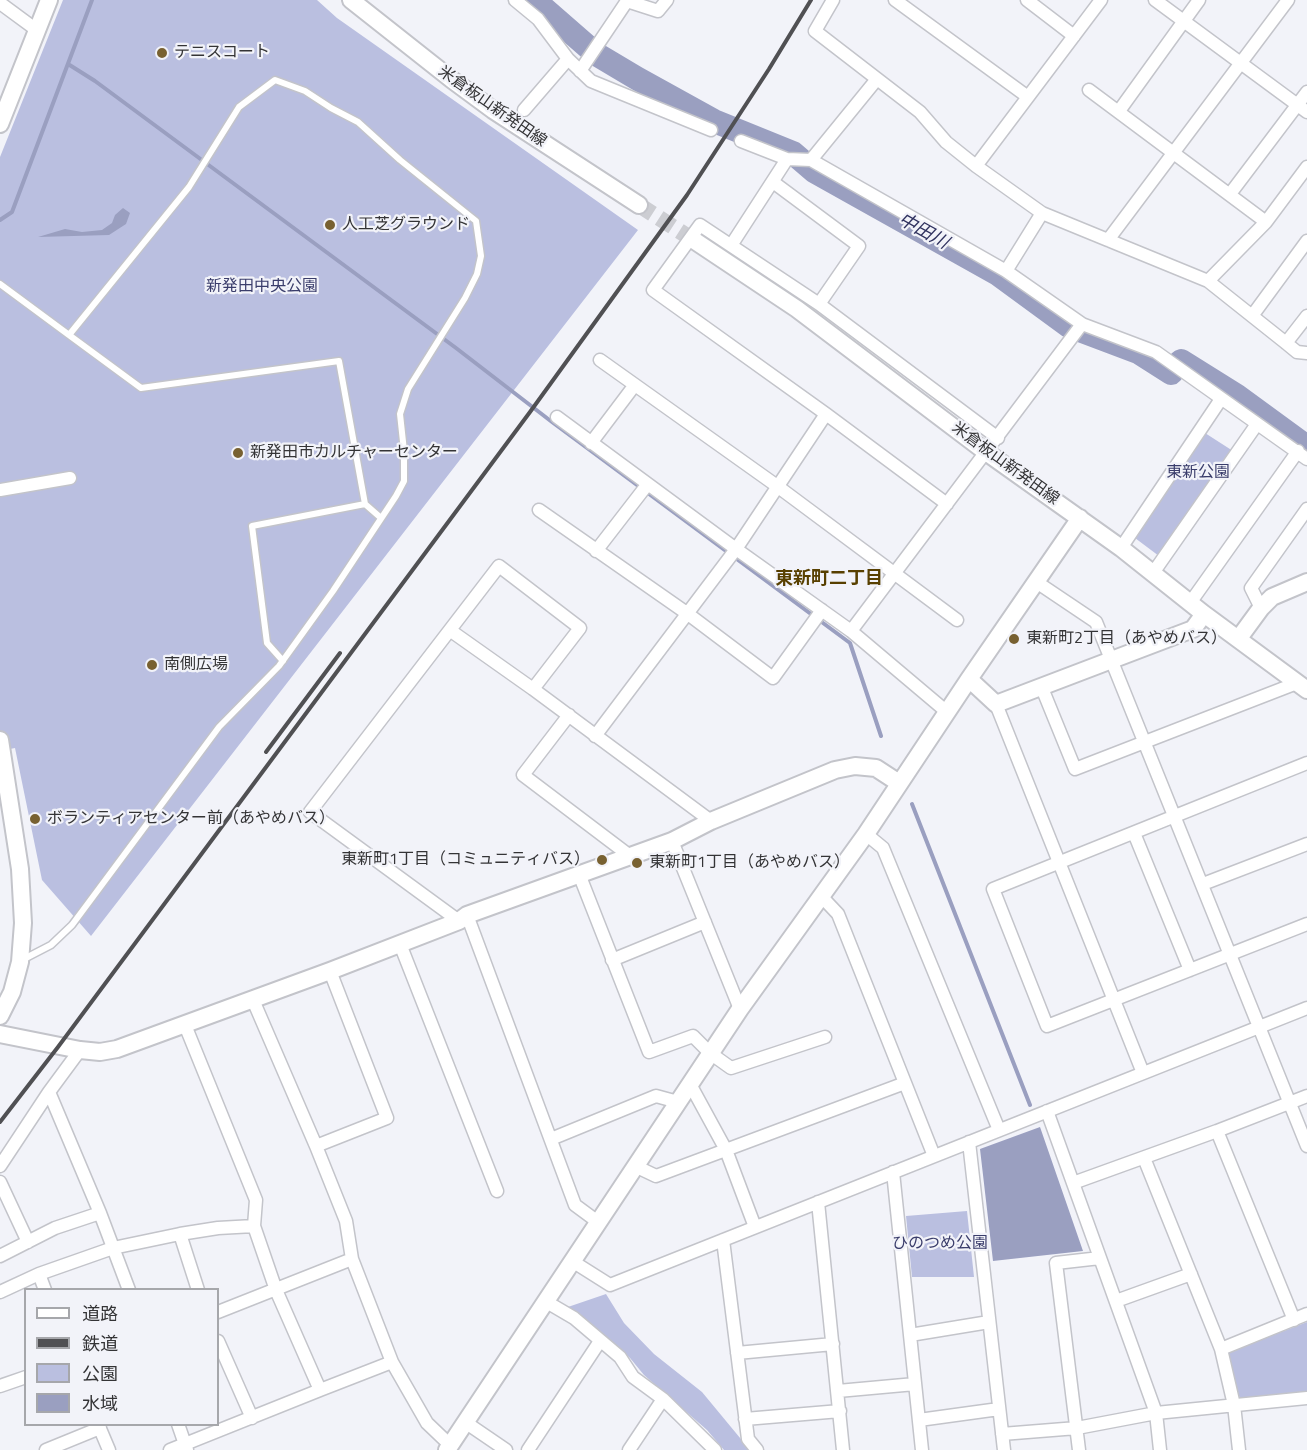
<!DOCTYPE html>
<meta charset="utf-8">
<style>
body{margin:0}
#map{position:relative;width:1307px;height:1450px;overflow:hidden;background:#f2f3f9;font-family:"Titillium Web","Noto Sans JP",sans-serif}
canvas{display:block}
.legend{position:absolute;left:24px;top:1288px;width:195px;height:138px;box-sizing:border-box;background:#f2f3f9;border:2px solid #a6a7ab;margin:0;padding:8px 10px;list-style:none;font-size:18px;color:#343436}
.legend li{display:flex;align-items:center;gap:12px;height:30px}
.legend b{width:30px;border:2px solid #a6a7ab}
</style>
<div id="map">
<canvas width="1307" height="1450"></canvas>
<ul class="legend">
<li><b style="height:8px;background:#fff"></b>道路</li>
<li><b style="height:8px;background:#505053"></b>鉄道</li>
<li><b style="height:16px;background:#babfe0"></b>公園</li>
<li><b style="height:16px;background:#9a9fc0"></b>水域</li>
</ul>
</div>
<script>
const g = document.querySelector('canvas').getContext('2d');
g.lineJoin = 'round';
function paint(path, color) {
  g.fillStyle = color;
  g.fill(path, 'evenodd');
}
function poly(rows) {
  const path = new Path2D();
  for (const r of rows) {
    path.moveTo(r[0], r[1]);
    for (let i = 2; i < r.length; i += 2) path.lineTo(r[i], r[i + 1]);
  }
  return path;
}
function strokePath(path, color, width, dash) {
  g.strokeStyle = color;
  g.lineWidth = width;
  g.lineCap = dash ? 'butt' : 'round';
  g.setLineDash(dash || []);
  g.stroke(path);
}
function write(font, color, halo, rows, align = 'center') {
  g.font = font + ' "Titillium Web","Noto Sans JP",sans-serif';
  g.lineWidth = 4.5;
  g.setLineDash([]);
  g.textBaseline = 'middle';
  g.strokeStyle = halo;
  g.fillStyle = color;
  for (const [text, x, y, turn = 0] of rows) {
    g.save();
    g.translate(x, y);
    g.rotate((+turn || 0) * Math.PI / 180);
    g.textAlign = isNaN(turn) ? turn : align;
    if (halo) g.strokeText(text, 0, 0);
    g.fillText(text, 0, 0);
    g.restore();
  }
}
paint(poly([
 [63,0,317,0,337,18,638,230,91,936,42,880,15,748,0,751,0,157],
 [1205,433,1233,451,1159,556,1135,538],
 [967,1211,974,1277,912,1277,906,1216],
 [606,1294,624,1323,654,1354,702,1392,750,1450,724,1450,707,1430,644,1375,630,1358,605,1336,565,1308],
 [1307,1322,1307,1391,1240,1399,1227,1353]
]), '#babfe0');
paint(poly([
 [123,208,130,213,126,224,109,235,38,237,65,229,82,232,102,230,112,223,115,215],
 [1040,1127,1083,1251,993,1261,980,1149]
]), '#9a9fc0');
strokePath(poly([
 [68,64,95,81,456,348,552,422,850,643,881,736],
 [0,220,12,212,92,0],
 [912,804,1030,1105]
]), '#9a9fc0', 4);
strokePath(poly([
 [534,0,596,54,638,79,714,121,793,153,814,171,998,274,1069,326,1138,352,1171,373,1181,361,1237,396,1307,447]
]), '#9a9fc0', 24);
strokePath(poly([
 [639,205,695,241]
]), '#cccdd2', 16, [16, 8]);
const lane = poly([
 [0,284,69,335,189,187,239,107,275,80,305,91,331,108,358,122,400,160,476,221,481,256,477,274,465,298,408,389,400,414,404,451,404,481,396,496,333,591,279,666,219,727,72,925,51,945,22,960],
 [69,335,141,388,339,361,365,504,252,526,267,643,283,661],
 [365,504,381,518]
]);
const street = poly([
 [515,0,538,19,568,59,591,81,711,130],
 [833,0,815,31,920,112,946,142,976,166,1042,213,1208,281,1286,343,1297,352,1307,353],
 [895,0,1028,97],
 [1027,0,1074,36],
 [1155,0,1307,112],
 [0,3,38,31],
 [580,71,627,1,658,11,667,0],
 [1089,90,1266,222],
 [524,110,568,59],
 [1119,111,1199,0],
 [741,141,787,159,811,160,1006,271,1082,324,1156,352,1307,459],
 [811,160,877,79],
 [976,166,1101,0],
 [773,182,859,246,819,304],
 [1230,194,1307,92],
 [1108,240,1288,0],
 [732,244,787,159],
 [1006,271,1042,213],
 [1208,281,1266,222,1307,167],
 [1252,316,1307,241],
 [1286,343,1307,316],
 [600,360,777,486,957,620],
 [557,417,736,549,851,631,947,712],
 [591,443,634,386],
 [0,490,70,478],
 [947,504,826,414,653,290,700,225,819,304,998,438],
 [539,510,688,614,773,678,822,610],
 [1121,548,1221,399],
 [596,551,647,485],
 [1153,573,1257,424],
 [1035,581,1096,622,1307,1146],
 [1190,603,1298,451],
 [1261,608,1251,588,1307,509],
 [451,631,533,689,711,821],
 [851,631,1082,324],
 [1042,688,1075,769,1297,683],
 [996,704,1143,1073],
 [569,715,523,775,630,856],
 [595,736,736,549,826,414],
 [1307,763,993,889,1047,1026,1307,924],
 [1134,833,1190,970],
 [866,834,883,848,999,1130],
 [672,841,740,1009],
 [579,874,649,1052,693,1036,710,1053,731,1068,825,1037],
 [1203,884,1307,844],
 [821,896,838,914,934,1156],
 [467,915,575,1205,598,1222],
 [459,921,310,812,499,566,580,628,533,689],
 [400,944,497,1191],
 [612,960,705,922],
 [253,1000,316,1146,346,1221,352,1259,392,1362,427,1423,450,1445],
 [185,1025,256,1200,254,1226],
 [690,1084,726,1150,755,1227],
 [49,1092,100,1213,129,1290],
 [1047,1111,1156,1413,1160,1450],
 [1217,1131,1294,1320],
 [551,1139,656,1096,678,1102],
 [969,1142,1004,1450],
 [316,1146,387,1118,330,971],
 [1144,1158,1221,1349,1234,1405,1239,1450],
 [0,1166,49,1092,80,1050],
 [635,1166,656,1176,905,1083],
 [893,1172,922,1450],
 [0,1182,28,1242],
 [1073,1183,1217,1131,1307,1096],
 [818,1202,843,1450],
 [180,1234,198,1290],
 [723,1240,748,1439,757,1450],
 [0,1256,55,1228,100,1213],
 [572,1261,610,1285,1307,1008],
 [39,1274,45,1290],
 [0,1292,39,1274,113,1248,180,1234,218,1228,254,1226,276,1290,320,1390,170,1450],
 [545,1301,574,1318,620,1357,633,1377,663,1399,715,1450],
 [1116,1301,1191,1274],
 [218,1312,352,1259],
 [910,1335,989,1322],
 [218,1341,252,1418],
 [1221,1349,1307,1314],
 [737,1353,833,1344],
 [0,1386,26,1377],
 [320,1390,392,1362],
 [838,1391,915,1384],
 [745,1419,840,1411],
 [919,1420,999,1409],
 [465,1422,506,1450],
 [98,1424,109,1450],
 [178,1424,187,1450],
 [1002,1434,1077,1428,1156,1413,1307,1398],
 [46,1450,100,1428],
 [528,1450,600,1341],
 [629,1450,663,1399],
 [1079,1450,1056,1263,1100,1258]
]);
const secondary = poly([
 [351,0,451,79,493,110,639,205],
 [0,124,49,0],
 [695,241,797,309,986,452,1121,548,1204,614,1307,690],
 [1239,638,1261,608,1272,597,1307,582],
 [969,679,996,704,1193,629,1204,614],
 [0,740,20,869,23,923,20,962,12,992,0,1016],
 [0,1034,80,1050,100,1052,117,1049,330,971,459,921,467,915,672,841,711,821,835,770,855,766,876,768,899,783],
 [447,1450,740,1009,866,834,969,679,1080,518]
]);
strokePath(lane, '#c3c4ca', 9);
strokePath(street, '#c3c4ca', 15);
strokePath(secondary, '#c3c4ca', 20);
strokePath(lane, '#fff', 6);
strokePath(street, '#fff', 12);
strokePath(secondary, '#fff', 16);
strokePath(poly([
 [266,752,340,653],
 [0,1122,58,1047,530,412,687,195,769,69,811,0]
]), '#505053', 4);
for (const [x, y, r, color] of [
 [162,53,6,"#786131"],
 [330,225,6,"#786131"],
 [238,453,6,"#786131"],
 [1014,639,6,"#786131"],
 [152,665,6,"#786131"],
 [35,819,6,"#786131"],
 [602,860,6,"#786131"],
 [637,863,6,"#786131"]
]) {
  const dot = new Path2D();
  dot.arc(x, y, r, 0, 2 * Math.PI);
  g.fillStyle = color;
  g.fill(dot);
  strokePath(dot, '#f2f3f9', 2);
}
write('16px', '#343436', '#f2f3f9', [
 ["テニスコート",174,53],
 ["人工芝グラウンド",342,225],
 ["新発田市カルチャーセンター",250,453],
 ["東新町2丁目（あやめバス）",1026,639],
 ["南側広場",164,665],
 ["ボランティアセンター前（あやめバス）",47,819],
 ["東新町1丁目（コミュニティバス）",590,860,"right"],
 ["東新町1丁目（あやめバス）",649,863]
], 'left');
write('16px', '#343436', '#f2f3f9', [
 ["米倉板山新発田線",492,107,35],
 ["米倉板山新発田線",1005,464,36]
]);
write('16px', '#3a3d6b', '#f2f3f9', [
 ["新発田中央公園",262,287],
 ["東新公園",1198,473],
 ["ひのつめ公園",940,1244]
]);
write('italic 18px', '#2f315e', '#f2f3f9', [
 ["中田川",923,232,29]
]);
write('bold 18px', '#584000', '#f2f3f9', [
 ["東新町二丁目",829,580]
]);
</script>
